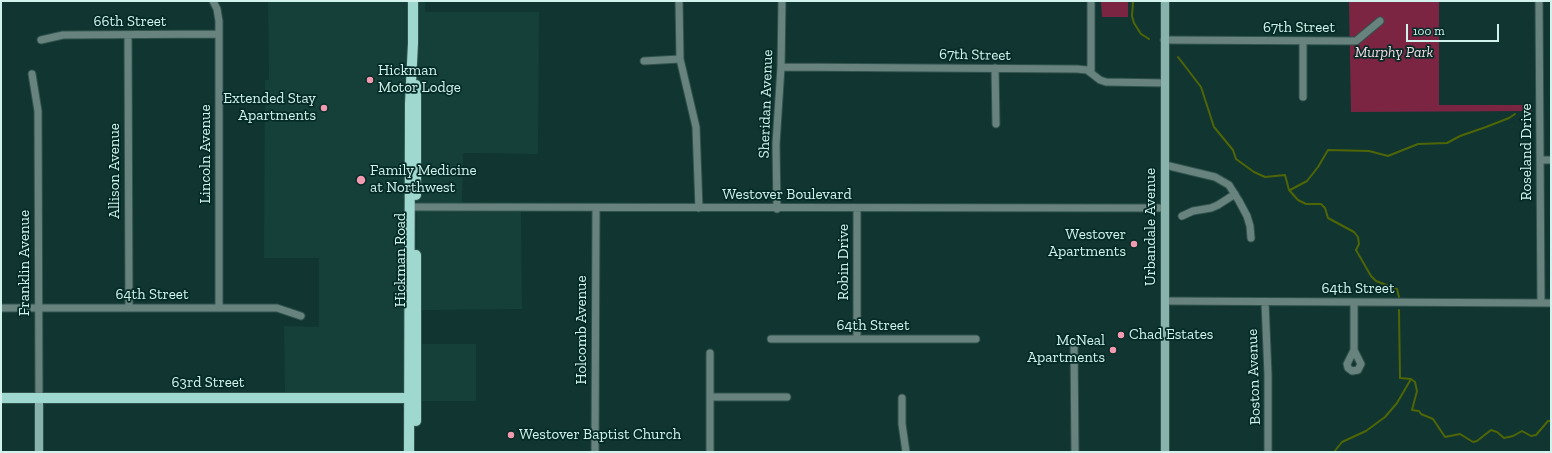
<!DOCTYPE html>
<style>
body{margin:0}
#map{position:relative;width:1552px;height:453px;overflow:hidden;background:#113530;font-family:"Zilla Slab",serif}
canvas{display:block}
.frame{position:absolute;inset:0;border:2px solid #d2f3ed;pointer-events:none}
.scale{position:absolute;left:1406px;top:24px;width:93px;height:18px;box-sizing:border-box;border:2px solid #d2f3ed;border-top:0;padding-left:5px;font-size:12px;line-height:14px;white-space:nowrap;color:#d2f3ed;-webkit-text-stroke:3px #052b27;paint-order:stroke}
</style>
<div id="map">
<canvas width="1552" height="453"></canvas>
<div class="frame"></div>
<div class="scale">100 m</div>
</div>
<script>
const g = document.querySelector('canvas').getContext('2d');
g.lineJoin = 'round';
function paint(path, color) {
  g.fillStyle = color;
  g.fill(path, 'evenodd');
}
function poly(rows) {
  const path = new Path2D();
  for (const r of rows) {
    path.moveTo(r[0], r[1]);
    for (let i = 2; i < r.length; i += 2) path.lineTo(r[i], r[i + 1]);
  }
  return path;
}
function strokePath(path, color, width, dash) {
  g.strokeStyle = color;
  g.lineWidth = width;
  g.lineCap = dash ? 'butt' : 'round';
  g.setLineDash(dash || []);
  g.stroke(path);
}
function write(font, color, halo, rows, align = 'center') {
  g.font = font + ' "Zilla Slab",serif';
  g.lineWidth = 3.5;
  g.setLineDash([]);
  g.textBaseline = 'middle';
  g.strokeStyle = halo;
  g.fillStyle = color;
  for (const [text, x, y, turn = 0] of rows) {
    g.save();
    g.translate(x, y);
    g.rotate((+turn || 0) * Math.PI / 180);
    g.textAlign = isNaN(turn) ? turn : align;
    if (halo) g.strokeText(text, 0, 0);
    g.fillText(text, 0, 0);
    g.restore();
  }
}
paint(poly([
 [268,1,425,1,425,12,539,12,538,154,463,153,462,208,521,208,522,309,421,310,422,344,476,344,476,401,416,401,417,100,409,398,285,398,284,326,319,327,319,258,264,258,265,80,269,80]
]), '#15403a');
paint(poly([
 [1101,1,1128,1,1128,17,1102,17],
 [1349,1,1439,1,1439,105,1532,105,1532,111,1351,112]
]), '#7c2543');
strokePath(poly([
 [1133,1,1132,16,1134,23,1141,34,1149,39],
 [1178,57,1201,87,1214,127,1233,150,1236,159,1254,172,1265,177,1285,175,1289,190,1298,200,1306,204,1321,204,1325,208,1328,218,1354,232,1358,237,1359,244,1356,250,1371,276,1376,281,1397,289,1399,297],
 [1290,190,1307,181,1318,167,1328,150,1369,151,1388,156,1418,144,1447,143,1460,136,1486,127,1509,118,1515,114],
 [1399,310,1400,378,1411,379,1415,382,1417,391,1412,410,1419,411,1421,414,1433,419,1445,437,1460,434,1473,442,1477,441,1491,430,1497,432,1504,438,1513,436,1522,431,1531,436,1536,435,1548,421,1551,421],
 [1334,452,1342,442,1366,431,1385,417,1397,403,1411,379]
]), '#4f6607', 2);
const street = poly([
 [213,1,217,9,219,21,219,308],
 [679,1,680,59,696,127,699,208],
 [1539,1,1541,303],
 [128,35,129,308],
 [41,40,63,35,219,34],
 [1164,40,1356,41,1380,21],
 [1303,41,1303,97],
 [644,61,680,59],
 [781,67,1077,69,1087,70,1100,80,1106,82,1165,83],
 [995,68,996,124],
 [1091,72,1091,1],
 [32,74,38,111,39,398],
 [1540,160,1551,160],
 [1165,165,1215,177,1229,185,1239,201,1247,216,1250,226,1251,238],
 [409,207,1165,208],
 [777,209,776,144,781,67,782,1],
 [857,209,857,339],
 [1182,216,1193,211,1211,208,1218,205,1235,194],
 [1165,301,1551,303],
 [1265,302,1268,375,1268,452],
 [1354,302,1354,350,1347,364,1348,368,1352,371,1358,370,1361,364,1354,350],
 [1,308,277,308,301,316],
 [771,339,976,339],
 [1074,344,1075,452],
 [710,397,787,397],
 [902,398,902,424,906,452],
 [595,452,596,208],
 [710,452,710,353]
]);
const secondary = poly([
 [1165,1,1165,452],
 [39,398,39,452]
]);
const primary = poly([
 [416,85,416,195],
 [1,398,416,398],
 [416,421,416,255],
 [409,452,410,104,413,43,413,1]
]);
strokePath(street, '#30534e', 9);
strokePath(secondary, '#30534e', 10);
strokePath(primary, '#30534e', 12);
strokePath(street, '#68837e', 7);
strokePath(secondary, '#87b3ac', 8);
strokePath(primary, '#9fd8cf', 10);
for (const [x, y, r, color] of [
 [370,80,4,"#f29ab0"],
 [324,108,4,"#f29ab0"],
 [361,180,5,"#f29ab0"],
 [1134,244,4,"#f29ab0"],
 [1121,335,4,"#f29ab0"],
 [1113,350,4,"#f29ab0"],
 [511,435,4,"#f29ab0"]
]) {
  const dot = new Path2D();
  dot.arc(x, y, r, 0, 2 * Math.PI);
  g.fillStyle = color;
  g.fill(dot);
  strokePath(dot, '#052b27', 1.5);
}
write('15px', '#d2f3ed', '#052b27', [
 ["66th Street",130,22],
 ["67th Street",1299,28],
 ["67th Street",975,55,1],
 ["Sheridan Avenue",766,104,-88],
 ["Roseland Drive",1527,152,-90],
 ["Lincoln Avenue",206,154,-90],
 ["Allison Avenue",115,171,-90],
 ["Westover Boulevard",787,195],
 ["Urbandale Avenue",1151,227,-90],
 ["Hickman Road",401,260,-90],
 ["Robin Drive",844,262,-90],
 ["Franklin Avenue",25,263,-90],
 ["64th Street",1358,289],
 ["64th Street",152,295],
 ["64th Street",873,326],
 ["Holcomb Avenue",582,330,-90],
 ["Boston Avenue",1254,377,-92],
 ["63rd Street",208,383]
]);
write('italic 15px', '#f7d9df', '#052b27', [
 ["Murphy Park",1394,53]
]);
write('15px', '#d2f3ed', '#052b27', [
 ["Hickman",378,71],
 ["Motor Lodge",378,88],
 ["Extended Stay",316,99,"right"],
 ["Apartments",316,116,"right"],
 ["Family Medicine",370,171],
 ["at Northwest",370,188],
 ["Westover",1126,235,"right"],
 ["Apartments",1126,252,"right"],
 ["Chad Estates",1129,335],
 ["McNeal",1105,341,"right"],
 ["Apartments",1105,358,"right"],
 ["Westover Baptist Church",519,435]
], 'left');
</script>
